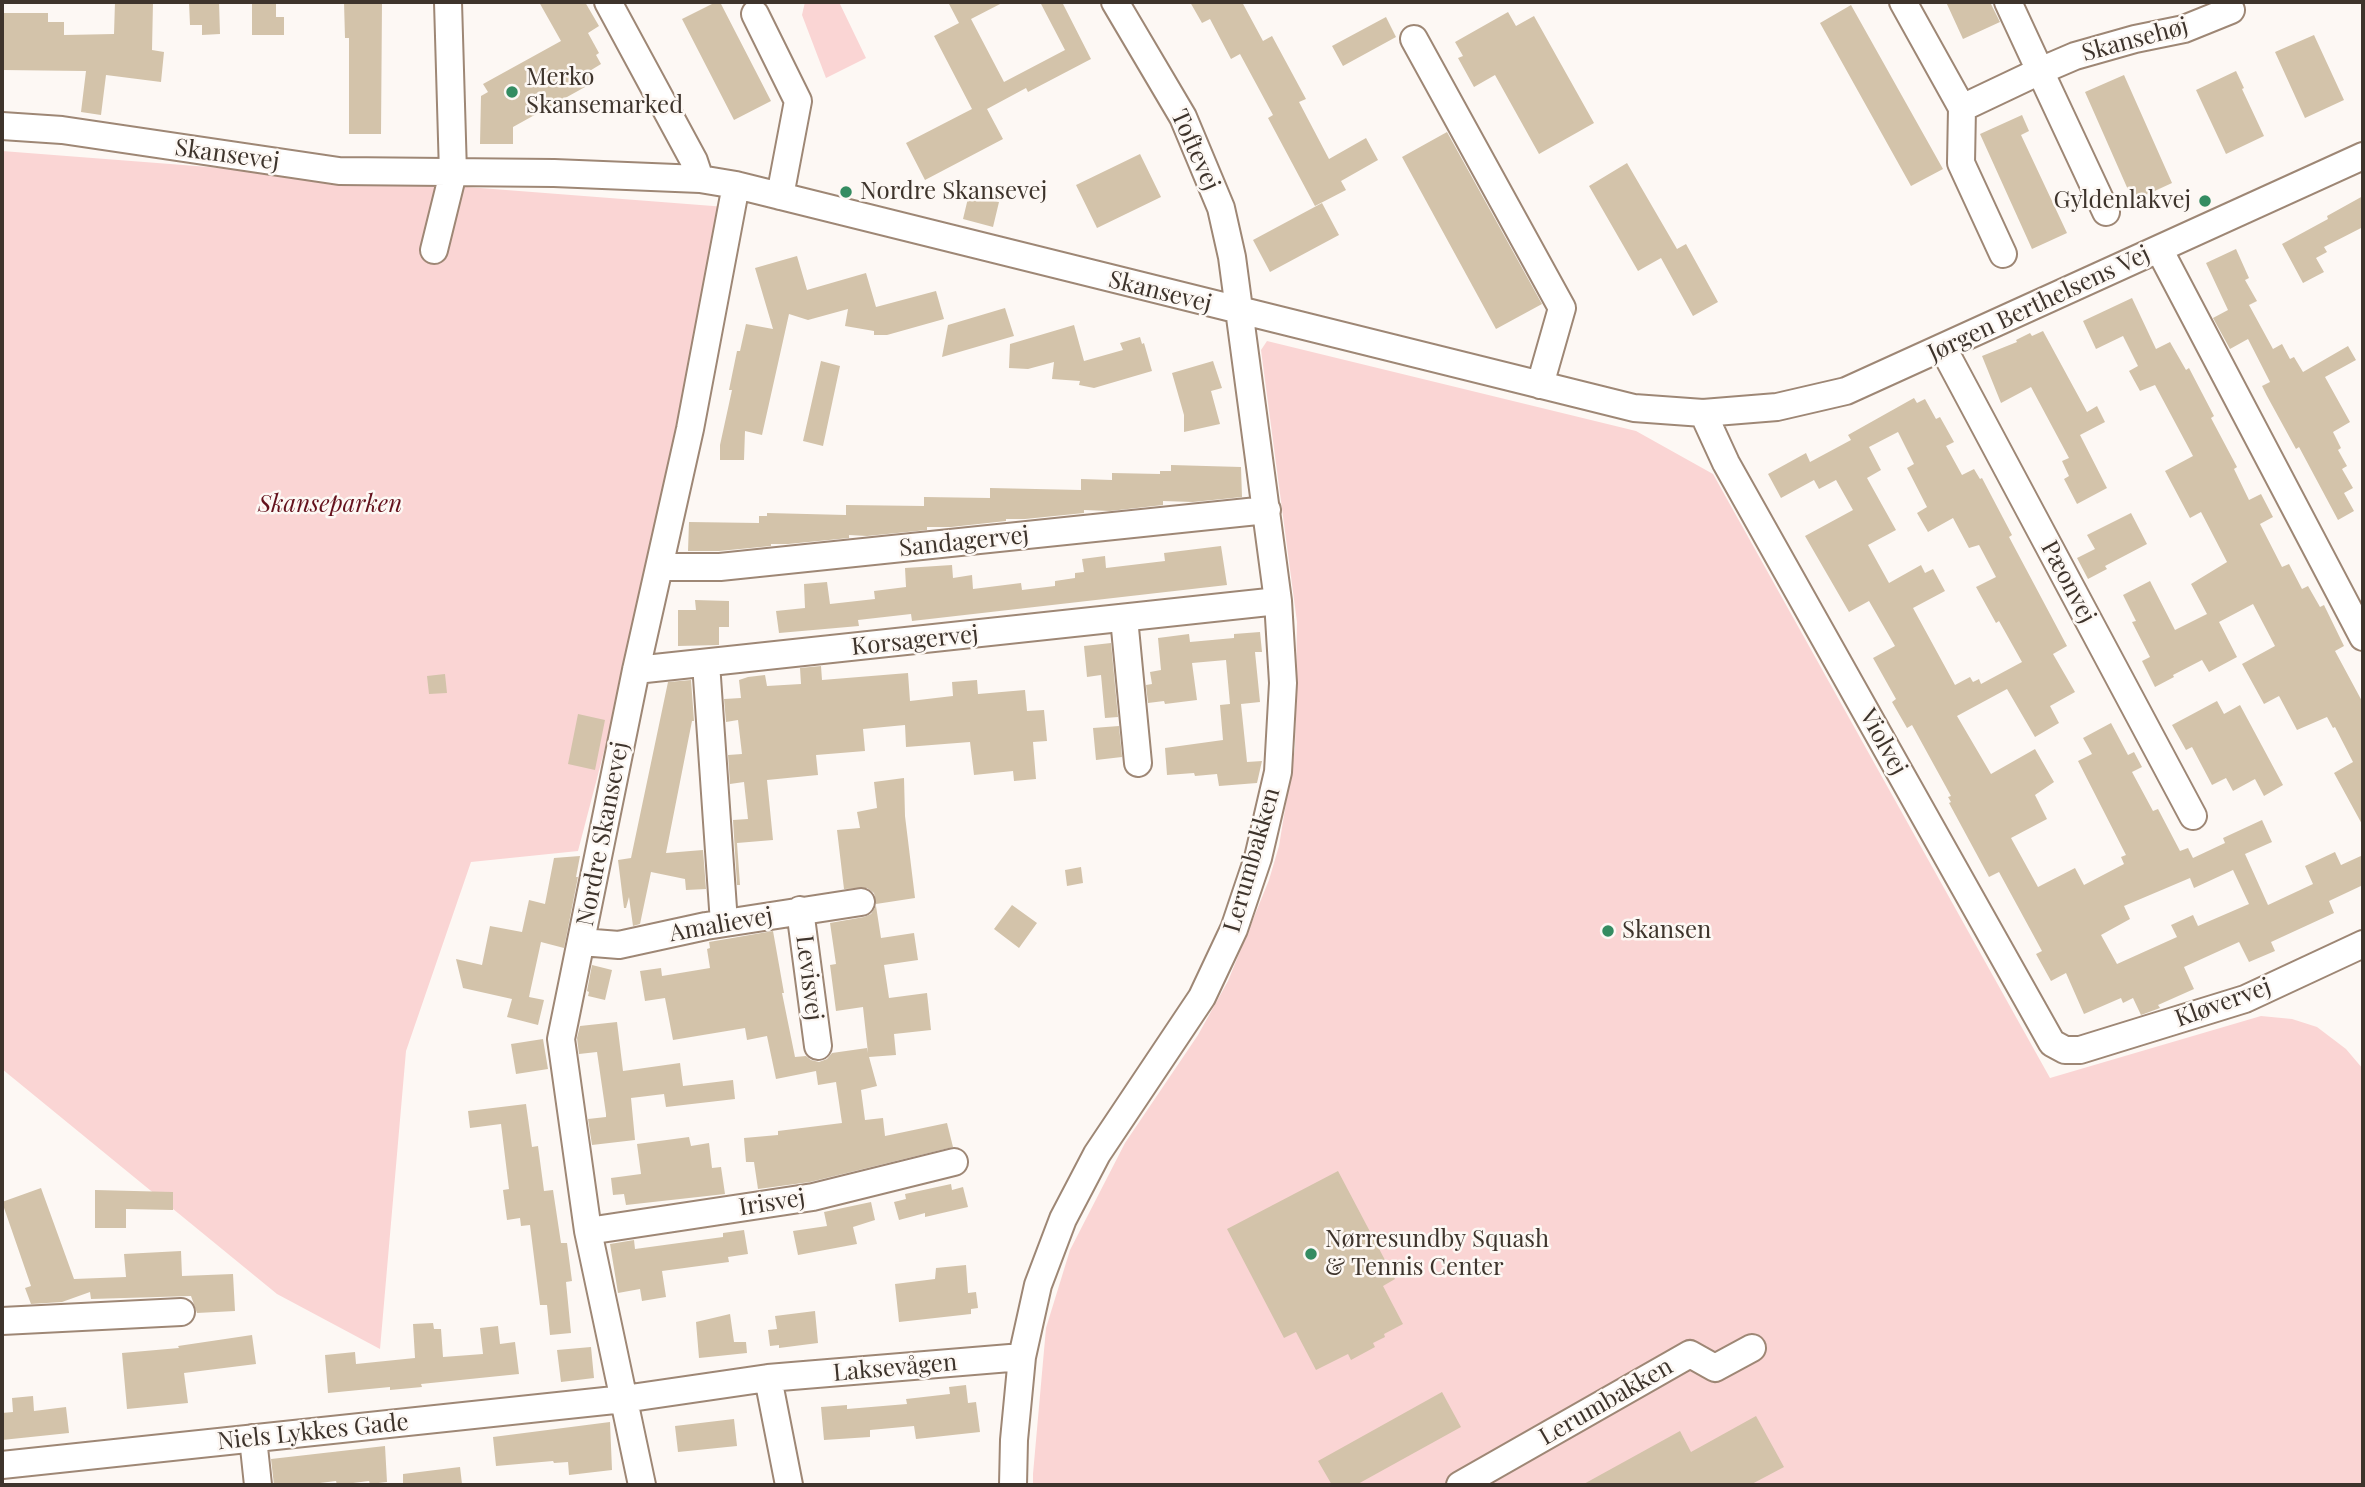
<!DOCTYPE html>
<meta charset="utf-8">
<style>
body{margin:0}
#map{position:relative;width:2365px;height:1487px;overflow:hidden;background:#fdf8f4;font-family:"Playfair Display",serif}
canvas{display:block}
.frame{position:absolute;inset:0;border:4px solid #3e342c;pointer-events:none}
</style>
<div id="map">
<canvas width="2365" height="1487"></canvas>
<div class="frame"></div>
</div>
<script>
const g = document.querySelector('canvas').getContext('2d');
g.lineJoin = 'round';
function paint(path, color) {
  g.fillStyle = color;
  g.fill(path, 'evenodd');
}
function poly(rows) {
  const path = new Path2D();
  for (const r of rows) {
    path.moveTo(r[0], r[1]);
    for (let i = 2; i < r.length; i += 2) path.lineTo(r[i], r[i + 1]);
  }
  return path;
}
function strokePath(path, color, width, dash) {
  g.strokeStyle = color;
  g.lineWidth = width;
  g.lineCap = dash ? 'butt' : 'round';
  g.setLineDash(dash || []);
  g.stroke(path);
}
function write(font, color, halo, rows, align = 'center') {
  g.font = font + ' "Playfair Display",serif';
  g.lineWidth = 5;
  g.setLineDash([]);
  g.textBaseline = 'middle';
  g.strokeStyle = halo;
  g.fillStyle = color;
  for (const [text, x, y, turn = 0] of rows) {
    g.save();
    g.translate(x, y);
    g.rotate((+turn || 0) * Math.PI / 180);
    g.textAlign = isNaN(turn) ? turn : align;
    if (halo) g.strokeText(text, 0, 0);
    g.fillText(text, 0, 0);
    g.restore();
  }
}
paint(poly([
 [805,2,839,2,866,58,826,78,802,15],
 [2,151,726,207,669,503,578,851,471,862,406,1051,380,1349,277,1294,2,1069],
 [1267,341,1636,431,1713,474,2050,1078,2261,1016,2292,1019,2317,1027,2346,1049,2363,1069,2363,1485,1033,1485,1033,1474,1046,1328,1070,1250,1125,1143,1198,1035,1228,981,1269,880,1279,846,1295,748,1297,622,1261,350]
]), '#fad5d4');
paint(poly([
 [115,2,153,2,152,50,164,52,161,82,106,75,101,115,81,112,86,71,2,70,2,13,48,13,48,22,64,22,64,35,114,34],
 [189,2,219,2,220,34,202,35,202,25,190,25],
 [252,2,276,2,276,17,284,17,284,35,252,35],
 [344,2,382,2,381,134,349,134,349,38,345,38],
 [539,2,585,2,599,26,588,33,599,53,596,55,601,64,588,72,594,82,513,127,513,144,480,144,481,96,488,92,483,84,561,41],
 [716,2,720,2,771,101,734,120,682,19],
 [948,2,1004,2,971,19,1004,82,1065,50,1040,2,1062,2,1091,59,1028,92,1026,88,987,109,1003,139,925,180,906,143,972,109,934,36,959,23],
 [1190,2,1242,2,1263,41,1272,36,1306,99,1299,102,1329,159,1366,138,1378,160,1341,181,1346,190,1315,206,1268,118,1273,115,1240,54,1231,59,1210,19,1202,23],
 [1946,2,1990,2,2000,22,1963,39],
 [1851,5,1943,169,1911,186,1820,23],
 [1508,12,1516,26,1534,16,1594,123,1539,154,1495,75,1474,87,1458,58,1463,56,1455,42],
 [1386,17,1396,37,1343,66,1332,46],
 [2314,35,2344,100,2305,118,2275,52],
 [2236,71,2244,88,2242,89,2264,136,2226,154,2196,90],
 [2124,75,2172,183,2133,201,2085,92],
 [2022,115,2029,131,2021,135,2067,233,2032,249,1980,134],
 [1447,132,1542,304,1496,329,1402,157],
 [1140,154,1161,197,1097,228,1076,185],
 [1627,163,1677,249,1686,244,1718,302,1693,316,1661,258,1638,271,1589,186],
 [969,194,999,202,993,227,963,219],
 [2363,196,2363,227,2324,247,2327,252,2316,258,2324,272,2303,283,2282,244,2328,219,2327,216],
 [1322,203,1339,235,1270,272,1253,240],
 [2236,249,2249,278,2245,280,2257,301,2249,305,2273,349,2282,344,2290,359,2294,357,2303,372,2348,346,2356,360,2325,377,2350,422,2333,432,2341,448,2338,450,2347,466,2342,469,2353,488,2344,493,2354,511,2338,520,2299,447,2296,449,2267,396,2262,386,2270,382,2248,339,2230,349,2213,318,2228,310,2206,263],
 [797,256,807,290,866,273,876,307,936,291,944,319,887,335,874,335,874,331,845,326,848,309,808,320,789,314,762,435,745,431,744,460,720,460,720,445,732,390,729,390,737,351,740,351,746,324,773,329,755,268],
 [2132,298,2156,349,2170,342,2186,370,2189,368,2214,416,2211,418,2237,467,2234,469,2249,500,2261,494,2273,517,2260,524,2282,567,2289,564,2302,589,2308,586,2320,607,2324,605,2344,646,2335,651,2363,703,2363,826,2334,773,2353,762,2335,727,2333,728,2327,717,2297,730,2279,696,2264,704,2242,664,2275,646,2253,604,2219,622,2237,657,2209,672,2202,660,2173,675,2174,677,2155,687,2142,661,2150,657,2132,622,2136,621,2123,595,2150,581,2175,630,2207,614,2191,584,2227,562,2201,512,2190,518,2165,471,2193,456,2155,385,2140,391,2129,371,2138,366,2123,336,2096,349,2083,321],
 [1005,308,1014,336,942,357,948,325],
 [1074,325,1084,361,1123,350,1120,343,1140,337,1142,344,1144,343,1152,371,1094,388,1079,385,1080,381,1052,379,1054,362,1028,369,1009,368,1010,344],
 [2043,331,2087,412,2097,406,2105,422,2080,435,2107,488,2077,504,2064,479,2069,476,2062,461,2069,458,2031,387,2001,403,1982,356,2017,342,2016,340,2030,333,2032,336],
 [821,361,840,366,823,446,803,441],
 [1213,361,1222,388,1211,391,1220,424,1184,432,1184,415,1172,373],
 [1914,398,1917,403,1925,399,1936,419,1940,417,1954,442,1946,446,1962,475,1974,469,1980,479,1982,478,2012,535,2009,537,2067,646,2053,654,2075,692,2050,706,2059,723,2035,737,2007,689,1957,716,1991,774,2035,749,2054,782,2035,795,2047,819,2011,838,2038,887,2075,868,2084,885,2124,864,2121,857,2126,855,2078,761,2092,754,2083,738,2111,723,2128,755,2134,752,2142,767,2132,772,2153,811,2158,809,2180,851,2188,848,2193,858,2225,843,2223,838,2262,820,2272,842,2245,854,2268,905,2313,884,2305,866,2335,852,2341,865,2363,855,2363,885,2329,901,2334,913,2271,942,2275,951,2249,962,2239,942,2184,967,2194,989,2158,1005,2160,1008,2141,1015,2133,998,2123,1003,2121,998,2084,1014,2066,973,2051,981,2036,954,2042,951,1999,872,1989,877,1949,803,1951,802,1948,797,1951,796,1912,725,1907,728,1892,702,1896,699,1873,658,1895,646,1869,601,1849,612,1805,536,1853,510,1836,480,1819,489,1814,480,1781,498,1768,474,1806,453,1810,462,1851,440,1848,435],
 [1898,432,1914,464,1907,468,1927,507,1917,513,1928,532,1953,518,1969,548,1979,545,1996,577,1976,587,1996,623,1999,621,2022,662,1981,684,1979,679,1973,682,1970,677,1955,685,1913,608,1945,591,1933,569,1925,573,1921,565,1889,583,1868,545,1896,530,1867,478,1881,470,1869,447],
 [2233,870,2249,904,2198,926,2193,915,2171,925,2177,937,2117,964,2101,935,2130,919,2124,906,2190,878,2194,888],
 [1171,465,1241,467,1242,497,1193,502,1163,501,1163,505,1110,511,1084,510,1084,513,1025,519,1006,519,1006,521,951,527,927,527,927,530,867,536,849,535,849,538,788,544,771,544,771,546,719,551,688,551,689,522,759,523,759,516,767,516,767,513,846,515,846,505,924,506,924,497,990,498,990,488,1081,490,1081,479,1112,480,1112,473,1160,474,1160,471,1171,471],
 [2131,513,2147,544,2105,566,2107,569,2088,579,2077,558,2095,549,2087,535],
 [1221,546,1227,585,912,621,911,614,858,620,859,626,779,633,776,611,805,608,804,584,827,582,830,604,875,599,874,591,906,587,905,568,952,565,953,578,972,575,973,589,1021,583,1022,590,1055,586,1055,581,1075,578,1075,573,1084,572,1082,559,1105,556,1106,568,1165,561,1164,553],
 [695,600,729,601,729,627,719,627,719,645,678,646,678,610,696,610],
 [1260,632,1262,652,1255,652,1260,702,1241,704,1247,762,1262,761,1257,783,1219,786,1217,774,1195,776,1194,773,1167,775,1165,748,1223,740,1220,705,1230,704,1226,660,1192,663,1197,700,1165,704,1164,701,1148,703,1146,685,1152,684,1150,672,1161,670,1158,638,1189,634,1190,642,1234,638,1234,634],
 [1111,643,1118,717,1105,718,1101,675,1087,677,1084,646],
 [821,666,822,680,908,673,910,701,953,696,952,682,977,680,978,694,1025,690,1027,711,1044,710,1047,741,1033,742,1036,779,1014,781,1013,771,974,775,970,742,906,747,905,725,863,729,865,751,816,755,818,775,767,780,773,840,737,843,740,885,737,885,733,820,748,819,744,782,730,784,728,755,742,754,738,720,726,722,724,699,741,698,739,680,748,677,765,675,767,686,801,684,800,668],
 [445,674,447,693,429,694,427,676],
 [691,680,694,721,692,721,666,853,703,850,706,889,686,890,685,879,651,872,640,924,633,926,629,897,626,908,624,908,618,860,631,858,668,682],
 [2217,701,2224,714,2240,705,2283,785,2264,796,2255,779,2233,791,2226,778,2212,785,2192,747,2186,750,2172,725],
 [578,714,605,720,595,770,568,764],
 [1119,726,1122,757,1096,760,1093,728],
 [904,778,905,816,915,898,876,904,874,893,867,888,844,889,837,830,860,828,857,812,877,808,874,782],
 [580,856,576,877,578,877,564,948,541,942,529,997,544,1000,538,1025,507,1017,512,999,463,988,456,959,482,965,490,926,522,932,529,900,545,904,554,858],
 [1081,867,1083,883,1067,886,1065,870],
 [1012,905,1037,923,1019,948,994,929],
 [876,906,881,938,914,933,918,960,884,965,889,998,927,993,931,1030,894,1034,896,1055,869,1057,877,1086,861,1090,865,1120,883,1118,885,1136,947,1123,953,1147,810,1182,758,1189,754,1162,746,1162,744,1138,778,1135,778,1131,842,1123,836,1082,818,1085,816,1071,776,1079,767,1036,747,1040,745,1028,673,1040,665,998,645,1001,640,971,661,968,662,976,710,968,707,949,710,948,709,942,773,931,784,993,782,993,795,1057,806,1056,811,1060,819,1062,827,1059,832,1053,867,1048,868,1053,863,1007,836,1011,830,965,836,964,830,923,864,917,871,914],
 [592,965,612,970,605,1000,588,996,589,992,587,991],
 [617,1022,623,1071,680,1063,683,1086,733,1080,735,1099,666,1107,664,1094,631,1098,635,1140,592,1145,588,1119,606,1117,606,1114,597,1052,579,1054,577,1038,580,1026],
 [543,1039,548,1069,516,1074,511,1044],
 [526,1104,532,1147,538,1146,544,1191,553,1190,561,1243,567,1243,572,1281,566,1282,571,1333,550,1335,547,1305,540,1305,530,1225,521,1226,520,1218,507,1220,503,1190,509,1189,501,1124,470,1128,468,1111],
 [689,1137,691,1146,709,1143,712,1168,721,1167,725,1194,626,1205,624,1194,613,1195,611,1178,641,1174,637,1144],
 [1338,1171,1395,1279,1383,1286,1403,1324,1384,1334,1385,1337,1373,1343,1375,1347,1351,1360,1348,1354,1316,1370,1296,1332,1284,1338,1227,1229],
 [951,1184,952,1190,963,1187,968,1207,925,1217,925,1213,899,1220,894,1202,906,1199,905,1194],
 [41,1188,74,1279,126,1277,124,1254,181,1251,182,1276,233,1274,235,1311,197,1313,191,1296,91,1299,90,1292,62,1302,31,1304,25,1288,31,1286,2,1202],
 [95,1190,173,1192,173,1210,126,1209,126,1228,95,1228],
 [871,1202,875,1220,853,1227,857,1244,798,1255,793,1231,827,1226,824,1212],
 [744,1230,748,1254,728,1257,729,1262,662,1271,666,1297,642,1301,640,1289,618,1293,610,1244,634,1240,635,1249,723,1237,723,1233],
 [966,1265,968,1293,976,1292,978,1308,971,1309,971,1314,899,1322,895,1284,935,1279,936,1268],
 [815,1311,818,1343,779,1348,779,1345,770,1346,768,1330,777,1329,775,1316],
 [730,1314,734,1342,746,1342,747,1353,699,1358,696,1322],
 [433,1323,434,1329,441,1329,443,1357,483,1354,480,1328,498,1326,500,1344,515,1342,519,1374,421,1384,422,1387,390,1390,390,1387,328,1393,325,1355,355,1352,356,1364,415,1358,413,1324],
 [252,1335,256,1364,184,1373,188,1403,127,1409,122,1353,179,1348,178,1346],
 [591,1347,594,1378,561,1382,557,1350],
 [966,1385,968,1403,976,1402,980,1432,916,1439,914,1426,870,1430,870,1437,824,1440,821,1407,847,1405,847,1409,907,1404,906,1399,950,1394,949,1387],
 [1442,1392,1461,1427,1356,1485,1332,1485,1318,1461],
 [33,1396,34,1411,66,1407,69,1433,2,1440,2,1413,13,1412,12,1398],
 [1756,1416,1784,1467,1750,1485,1582,1485,1680,1431,1691,1452],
 [734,1419,737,1446,678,1452,675,1426],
 [610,1422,612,1470,569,1475,568,1462,554,1463,553,1461,496,1466,493,1437],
 [385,1446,387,1482,370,1484,369,1481,337,1485,336,1481,304,1485,274,1485,271,1459],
 [460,1467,462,1484,403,1485,403,1474]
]), '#d3c3aa');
const minor = poly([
 [608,2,694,161,700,179],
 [1903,2,1962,108,2040,71,2106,212],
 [2008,2,2040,71,2075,56,2135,39,2184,29,2231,10],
 [755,14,798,101,780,196],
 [1414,39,1562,308,1540,385],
 [1962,108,1961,163,2003,254],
 [2,126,62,130,339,171,554,173,700,179,736,185,1634,408,1703,413,1777,407,1846,391,2363,156],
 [2159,249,2363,637],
 [434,250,453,173,448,2],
 [1943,348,2193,816],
 [1703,413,1726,463,2052,1043,2065,1050,2080,1050,2245,999,2363,944],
 [660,567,720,567,1267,510],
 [1124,618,1138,763],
 [706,663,724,923],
 [636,670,1278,601],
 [800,910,818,1046],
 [581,942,619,945,706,926,861,902],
 [588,1231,813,1197,954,1162],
 [2,1321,181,1312],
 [768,1378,789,1485],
 [253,1438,258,1485],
 [2,1465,624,1399,768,1378,1022,1357],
 [642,1485,588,1231,561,1039,636,670,690,429,736,185],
 [1013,1485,1014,1440,1022,1357,1038,1285,1063,1219,1097,1154,1202,997,1234,929,1258,858,1278,772,1283,683,1278,601,1232,257,1221,208,1183,117,1115,2],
 [1460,1485,1690,1354,1715,1368,1752,1348]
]);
strokePath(minor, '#9e8775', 30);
strokePath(minor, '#fff', 26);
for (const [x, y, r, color] of [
 [512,92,7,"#348c61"],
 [846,192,7,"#348c61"],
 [2205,201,7,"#348c61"],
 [1608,931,7,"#348c61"],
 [1311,1254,7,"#348c61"]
]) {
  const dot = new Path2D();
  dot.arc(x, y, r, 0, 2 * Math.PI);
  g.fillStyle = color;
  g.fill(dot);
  strokePath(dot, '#fdf8f4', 2.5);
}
write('24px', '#3e342c', '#fdf8f4', [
 ["Skansehøj",2135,40,-15],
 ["Toftevej",1195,150,66],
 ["Skansevej",227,155,8],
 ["Skansevej",1160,292,14],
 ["Jørgen Berthelsens Vej",2039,304,-25],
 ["Sandagervej",964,542,-6],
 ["Pæonvej",2068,582,62],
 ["Korsagervej",915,641,-6],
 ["Violvej",1883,742,61],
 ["Nordre Skansevej",603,834,-79],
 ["Lerumbakken",1252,860,-74],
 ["Amalievej",721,925,-10],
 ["Levisvej",809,978,83],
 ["Kløvervej",2223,1003,-20],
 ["Irisvej",772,1203,-9],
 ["Laksevågen",895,1368,-5],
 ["Lerumbakken",1606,1402,-30],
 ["Niels Lykkes Gade",313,1432,-6]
]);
write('24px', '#3e342c', '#fdf8f4', [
 ["Merko",526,78],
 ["Skansemarked",526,106],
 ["Nordre Skansevej",860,192],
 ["Gyldenlakvej",2191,201,"right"],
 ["Skansen",1622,931],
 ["Nørresundby Squash",1325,1240],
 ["& Tennis Center",1325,1268]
], 'left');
write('italic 24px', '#64111c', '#fdf8f4', [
 ["Skanseparken",330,505]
]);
</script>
